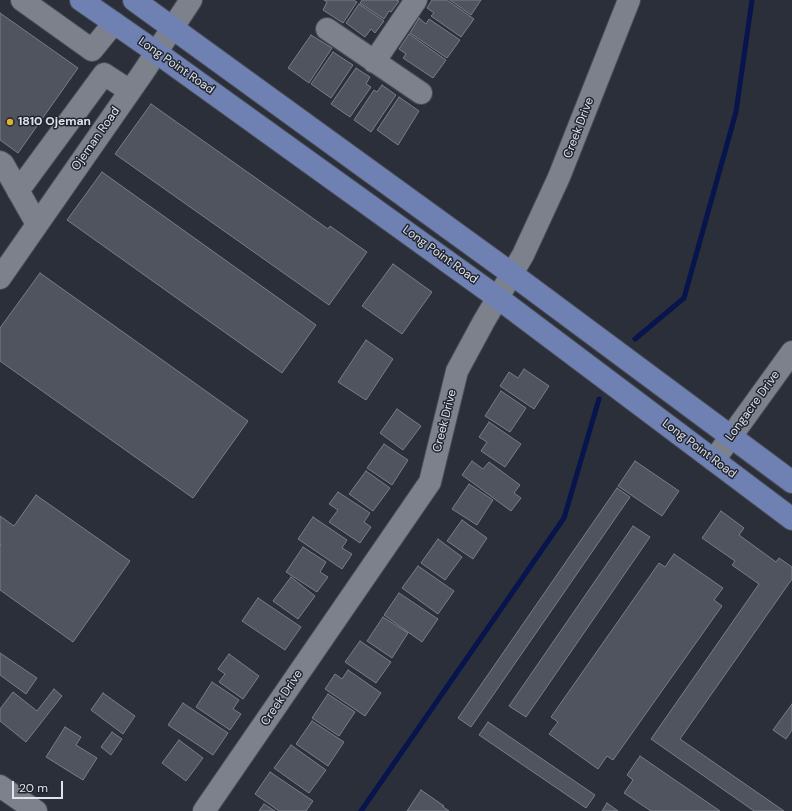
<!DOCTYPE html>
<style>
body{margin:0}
#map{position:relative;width:792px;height:811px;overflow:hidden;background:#2b2f39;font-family:"DM Sans",sans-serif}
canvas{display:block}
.scale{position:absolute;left:12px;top:781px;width:51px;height:18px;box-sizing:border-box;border:2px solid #e0e3ea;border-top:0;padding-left:5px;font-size:12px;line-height:14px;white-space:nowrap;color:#e0e3ea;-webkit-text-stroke:3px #21252f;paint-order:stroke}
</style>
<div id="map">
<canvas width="792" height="811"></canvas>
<div class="scale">20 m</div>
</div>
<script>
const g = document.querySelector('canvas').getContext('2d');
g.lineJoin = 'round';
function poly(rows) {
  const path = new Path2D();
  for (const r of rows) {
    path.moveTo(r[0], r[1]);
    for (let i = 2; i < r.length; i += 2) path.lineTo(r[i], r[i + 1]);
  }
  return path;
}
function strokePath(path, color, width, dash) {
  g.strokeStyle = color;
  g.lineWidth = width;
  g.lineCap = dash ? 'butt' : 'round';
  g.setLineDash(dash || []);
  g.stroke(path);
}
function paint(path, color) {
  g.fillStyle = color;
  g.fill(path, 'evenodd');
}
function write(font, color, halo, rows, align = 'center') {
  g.font = font + ' "DM Sans",sans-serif';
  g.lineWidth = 3;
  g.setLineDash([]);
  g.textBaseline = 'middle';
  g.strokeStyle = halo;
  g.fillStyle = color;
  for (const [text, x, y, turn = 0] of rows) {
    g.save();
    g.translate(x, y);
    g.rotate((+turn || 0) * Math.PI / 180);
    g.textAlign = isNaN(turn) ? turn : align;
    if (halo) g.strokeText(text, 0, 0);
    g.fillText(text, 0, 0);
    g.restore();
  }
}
strokePath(poly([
 [635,339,684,298,736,112,752,0],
 [361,811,564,518,599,399]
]), '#08144c', 5);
const building = poly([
 [324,0,353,0,357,2,343,23,323,10,327,2,324,0],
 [362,0,396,0,399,1,391,12,389,11,384,19,360,3,362,0],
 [432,0,447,0,474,19,461,37,431,16,434,13,427,8,432,0],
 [450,0,481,0,471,15,450,0],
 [359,4,384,21,375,33,371,29,365,37,346,23,359,4],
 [0,13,78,68,18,153,0,140,0,13],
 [419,18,426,24,429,19,460,40,447,58,410,33,419,18],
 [409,34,446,60,433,78,403,58,406,54,399,49,409,34],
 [311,35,332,48,309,83,288,68,311,35],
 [333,52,353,65,331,98,311,84,333,52],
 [356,68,370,77,366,84,371,87,350,117,331,104,356,68],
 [382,85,396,95,371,132,354,120,374,90,377,92,382,85],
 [399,97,419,111,398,145,377,130,399,97],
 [151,104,328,229,330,226,367,252,329,305,115,154,151,104],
 [102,172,316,325,282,373,67,220,102,172],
 [393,264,432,292,402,334,362,306,393,264],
 [40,273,248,421,193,498,0,361,0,328,40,273],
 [366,340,393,359,366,400,338,382,366,340],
 [524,369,549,386,534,409,500,386,509,372,518,378,524,369],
 [501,391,526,408,510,432,485,416,501,391],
 [397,409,421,426,403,450,380,433,397,409],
 [489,422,521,444,505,467,481,451,487,442,479,437,489,422],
 [384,444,408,460,392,485,367,468,384,444],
 [472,461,483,469,489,462,520,485,514,493,521,498,511,511,462,475,472,461],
 [635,461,679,491,662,516,618,486,635,461],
 [366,471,390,488,373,511,349,494,366,471],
 [469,484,493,500,477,525,452,509,469,484],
 [617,488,630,497,471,727,458,718,617,488],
 [338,492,370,513,364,522,371,527,360,543,329,522,338,510,329,504,338,492],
 [36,495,130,561,73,642,0,590,0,547,1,545,0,544,0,516,14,526,36,495],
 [721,511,744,528,739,535,776,562,779,558,792,567,792,579,680,739,784,811,754,811,651,739,759,584,732,565,735,561,702,538,721,511],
 [313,517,347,540,342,548,352,554,342,569,298,539,313,517],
 [462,520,487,538,473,559,447,541,462,520],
 [633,526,650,537,526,717,509,706,633,526],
 [438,539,462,557,445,580,421,563,438,539],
 [303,547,326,562,320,572,328,577,317,592,286,572,303,547],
 [674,554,723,588,714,600,722,606,613,760,607,756,598,769,549,734,558,722,551,717,659,563,665,567,674,554],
 [418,566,454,591,438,614,402,588,418,566],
 [291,577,315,596,298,619,273,601,291,577],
 [399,593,438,619,422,642,384,615,399,593],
 [258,598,301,627,285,650,242,621,258,598],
 [383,617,408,633,392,658,367,641,383,617],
 [360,641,391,662,376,683,345,662,360,641],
 [0,653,37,678,26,694,0,675,0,653],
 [229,654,259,676,243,699,219,682,225,674,218,669,229,654],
 [348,670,381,693,365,716,325,689,335,674,342,679,348,670],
 [212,682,239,700,233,709,241,714,230,730,196,707,212,682],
 [54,689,62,696,26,742,0,721,0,709,13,692,37,711,54,689],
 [103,693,135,716,123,734,91,710,103,693],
 [328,694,355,712,339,736,312,718,328,694],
 [183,703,228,733,213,755,168,725,183,703],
 [792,704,792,730,786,739,773,730,792,704],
 [312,721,344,742,328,766,296,744,312,721],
 [488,722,595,795,586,808,479,735,488,722],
 [65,727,81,737,76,745,97,758,83,780,46,757,65,727],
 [112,732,122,739,111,755,101,747,112,732],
 [179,740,203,758,186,781,162,763,179,740],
 [291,745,326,770,309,793,274,768,291,745],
 [640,756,720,811,651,811,624,793,633,780,627,775,640,756],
 [270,772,313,801,306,811,279,811,255,794,270,772],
 [421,790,444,806,442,806,449,811,407,811,421,790],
 [607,803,618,811,602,811,607,803],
 [264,804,275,811,259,811,264,804]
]);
paint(building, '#50545f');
strokePath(building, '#787d89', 1);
const minor = poly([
 [22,0,92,50,114,23],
 [327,29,421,93],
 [374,62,416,0],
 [0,162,3,164,37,224],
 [18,191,104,74,130,91],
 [0,278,142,74,191,0],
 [714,460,792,352],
 [0,786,36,811],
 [204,811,430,482,457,371,484,321,523,255,559,177,629,0]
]);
const major = poly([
 [81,0,156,52,498,298,792,519],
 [134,0,512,274,792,482]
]);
strokePath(minor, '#494c55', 24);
strokePath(major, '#494c55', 24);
strokePath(minor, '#7c818c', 22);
strokePath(major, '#6e81b2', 22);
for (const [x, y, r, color] of [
 [10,122,4,"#deb133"]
]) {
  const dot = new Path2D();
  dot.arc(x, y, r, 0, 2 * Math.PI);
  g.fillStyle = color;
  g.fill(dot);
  strokePath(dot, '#21252f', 1.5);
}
write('12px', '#e0e3ea', '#21252f', [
 ["Long Point Road",176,66,35],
 ["Creek Drive",579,128,-69],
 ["Ojeman Road",96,139,-55],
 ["Long Point Road",440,255,36],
 ["Longacre Drive",753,406,-54],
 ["Creek Drive",445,421,-76],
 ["Long Point Road",699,449,37],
 ["Creek Drive",282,698,-56]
]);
write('bold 12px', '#e0e3ea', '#21252f', [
 ["1810 Ojeman",18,122]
], 'left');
</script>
